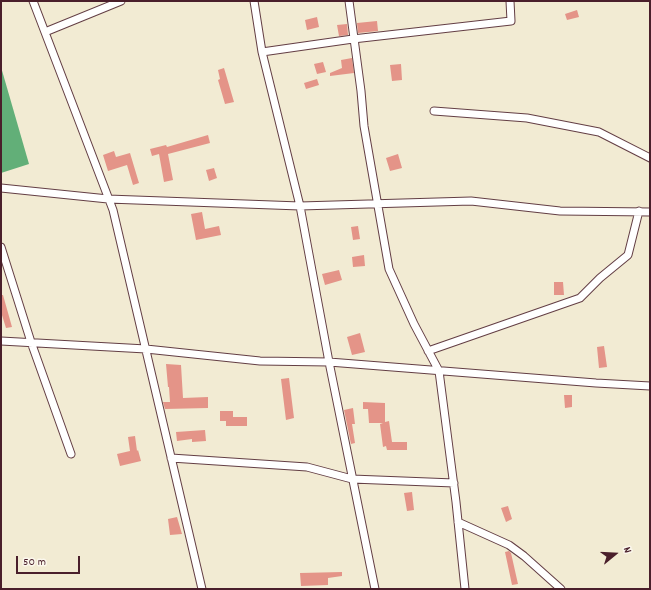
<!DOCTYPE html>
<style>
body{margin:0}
#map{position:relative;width:651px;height:590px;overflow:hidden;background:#f2ebd3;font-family:Dekko,sans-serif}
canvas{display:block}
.frame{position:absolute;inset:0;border:2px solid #4a1f2b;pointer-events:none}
.north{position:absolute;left:595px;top:534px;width:40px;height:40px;-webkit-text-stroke:3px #fbf7ec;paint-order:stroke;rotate:72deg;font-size:11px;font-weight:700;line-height:16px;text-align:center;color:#4a1f2b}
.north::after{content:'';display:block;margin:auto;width:14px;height:18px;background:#4a1f2b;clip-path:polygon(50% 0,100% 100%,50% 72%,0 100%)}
.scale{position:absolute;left:16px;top:556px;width:64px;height:18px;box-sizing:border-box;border:2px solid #4a1f2b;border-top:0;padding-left:5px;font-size:12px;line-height:14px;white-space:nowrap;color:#4a1f2b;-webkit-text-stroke:3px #fbf7ec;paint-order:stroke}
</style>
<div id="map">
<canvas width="651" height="590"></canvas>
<div class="frame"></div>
<div class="north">N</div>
<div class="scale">50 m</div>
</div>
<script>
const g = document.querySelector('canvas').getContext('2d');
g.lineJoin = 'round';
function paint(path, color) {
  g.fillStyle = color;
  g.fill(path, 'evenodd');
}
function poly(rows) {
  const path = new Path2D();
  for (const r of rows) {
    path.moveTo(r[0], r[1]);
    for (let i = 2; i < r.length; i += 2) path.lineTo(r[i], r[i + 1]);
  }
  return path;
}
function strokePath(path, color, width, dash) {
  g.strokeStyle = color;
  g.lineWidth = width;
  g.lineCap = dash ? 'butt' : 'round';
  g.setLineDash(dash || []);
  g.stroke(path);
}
paint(poly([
 [1,67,29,164,1,173]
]), '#62af78');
paint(poly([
 [577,10,579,17,567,20,565,14],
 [317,17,319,27,307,30,305,20],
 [377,21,378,31,358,33,357,23],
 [347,24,348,35,339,36,337,25],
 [352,58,354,73,330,76,330,73,342,68,341,60],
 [323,62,326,72,317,74,314,64],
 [401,64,402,80,392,81,390,65],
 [224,68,234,102,225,104,218,80,220,79,218,70],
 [317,79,319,85,306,89,304,83],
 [208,135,210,143,168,154,173,180,164,182,159,154,152,156,150,149,166,145,167,147],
 [114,151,116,157,130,153,139,183,133,185,127,165,108,171,103,155],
 [398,154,402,168,390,171,386,158],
 [214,168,217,178,209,181,206,170],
 [202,212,205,229,219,226,221,235,196,240,191,214],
 [358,226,360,239,353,240,351,227],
 [364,255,365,266,353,267,352,257],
 [339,270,342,280,325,285,322,274],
 [554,282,563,282,564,295,554,295],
 [1,295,3,295,12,327,6,328,1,312],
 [360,333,365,352,352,355,347,337],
 [604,346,607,367,599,368,597,347],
 [166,364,181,365,183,398,208,397,208,408,165,409,163,402,170,402,169,387,168,387],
 [289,378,294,418,286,420,281,379],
 [564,395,572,395,572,407,565,408],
 [363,402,385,403,385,422,389,421,392,442,407,442,407,450,387,450,386,446,383,447,380,424,383,423,369,423,368,409,363,409],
 [353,408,355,424,352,424,355,443,351,444,344,410],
 [220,411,233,411,233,417,247,417,247,426,226,426,226,421,220,421],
 [205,430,206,441,192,442,192,439,177,441,176,432],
 [135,436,137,451,138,450,141,461,120,466,117,454,130,451,128,437],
 [412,492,414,510,407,511,404,493],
 [508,506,512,519,506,522,501,508],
 [177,517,182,534,170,535,168,519],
 [509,551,511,553,518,584,512,585,505,552],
 [342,572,342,576,328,578,328,585,301,586,300,573]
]), '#e49488');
const minor = poly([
 [33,1,113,210,202,589],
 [254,1,262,52,300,206,329,362,375,589],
 [349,1,361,91,364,126,389,269,414,324,439,371,456,502,465,589],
 [45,32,121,1],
 [262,52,353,39,511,21,510,1],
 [434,111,527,118,599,132,650,158],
 [1,188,108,199,300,206,471,201,560,211,650,212],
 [1,247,31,342,71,454],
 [1,341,146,349,260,361,329,362,596,383,650,386],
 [428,351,580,298,600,278,628,255,639,211],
 [171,458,307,467,352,479,454,483],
 [458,522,509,545,524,556,561,589]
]);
strokePath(minor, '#633e44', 9);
strokePath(minor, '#fff', 7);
</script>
